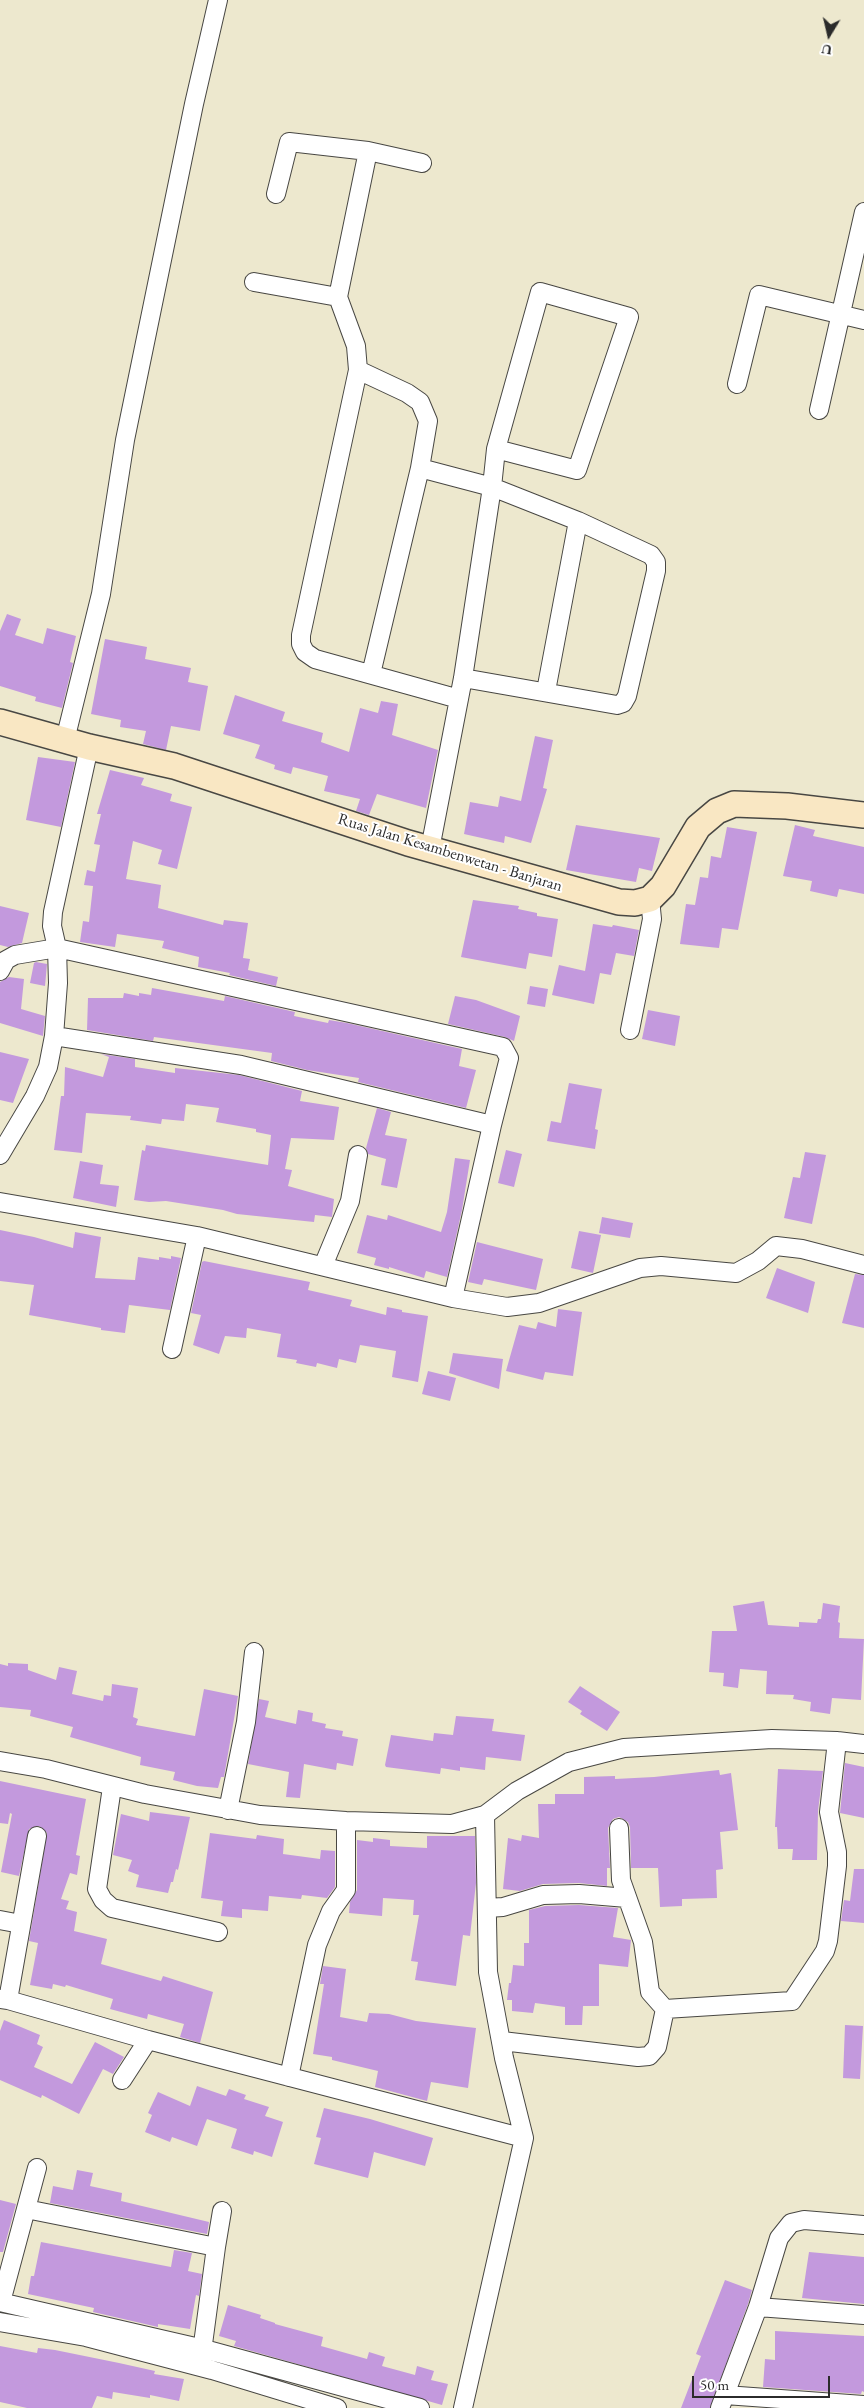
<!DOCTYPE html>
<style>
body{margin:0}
#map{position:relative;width:864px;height:2408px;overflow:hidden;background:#ede8ce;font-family:"EB Garamond",serif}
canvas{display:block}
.north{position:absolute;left:804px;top:10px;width:50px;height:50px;-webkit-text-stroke:4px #fff;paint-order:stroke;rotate:189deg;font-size:14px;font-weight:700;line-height:20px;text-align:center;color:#2b2b2b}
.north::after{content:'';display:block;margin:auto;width:18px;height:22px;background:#2b2b2b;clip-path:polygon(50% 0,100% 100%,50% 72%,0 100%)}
.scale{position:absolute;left:692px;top:2376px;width:138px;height:22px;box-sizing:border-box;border:2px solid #2b2b2b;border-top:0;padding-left:6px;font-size:15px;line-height:18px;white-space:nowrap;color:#2b2b2b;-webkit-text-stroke:4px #fff;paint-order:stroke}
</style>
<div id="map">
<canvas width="864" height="2408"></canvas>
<div class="north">U</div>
<div class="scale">50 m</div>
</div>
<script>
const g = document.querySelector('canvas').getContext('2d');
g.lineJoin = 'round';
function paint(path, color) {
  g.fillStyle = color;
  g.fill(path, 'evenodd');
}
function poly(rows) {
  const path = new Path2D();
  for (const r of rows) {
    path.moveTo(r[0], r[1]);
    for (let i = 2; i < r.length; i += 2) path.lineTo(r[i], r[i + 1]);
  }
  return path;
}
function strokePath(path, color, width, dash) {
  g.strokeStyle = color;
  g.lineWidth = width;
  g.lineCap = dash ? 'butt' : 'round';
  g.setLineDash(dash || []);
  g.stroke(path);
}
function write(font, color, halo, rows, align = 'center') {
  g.font = font + ' "EB Garamond",serif';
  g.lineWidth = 4;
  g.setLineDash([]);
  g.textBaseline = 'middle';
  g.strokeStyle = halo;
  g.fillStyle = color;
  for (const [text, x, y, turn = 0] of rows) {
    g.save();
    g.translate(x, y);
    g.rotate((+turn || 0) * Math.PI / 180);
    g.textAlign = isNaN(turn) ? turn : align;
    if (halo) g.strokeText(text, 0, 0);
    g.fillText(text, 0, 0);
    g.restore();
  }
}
paint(poly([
 [7,614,21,619,15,635,43,644,47,628,76,636,70,662,73,663,62,708,35,701,36,697,0,686,0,631],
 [105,639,147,647,145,659,191,668,188,682,208,686,200,731,171,726,166,750,143,744,146,731,120,727,121,720,91,714],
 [235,695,285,712,282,721,323,733,321,742,349,752,360,708,378,713,381,701,398,704,392,735,438,750,426,808,377,794,369,815,356,811,360,799,324,791,328,776,293,767,291,774,274,769,275,765,255,758,260,745,223,734],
 [535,736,553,740,543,788,547,789,531,843,505,836,504,843,464,834,470,802,498,807,500,796,521,801],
 [38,757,75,762,61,827,26,820],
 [110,770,144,778,141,785,172,794,170,801,192,807,177,869,158,864,162,850,133,841,126,879,161,885,158,908,223,925,224,920,248,923,243,958,250,959,248,970,278,977,276,986,229,975,230,973,198,967,199,957,162,948,164,941,117,934,115,947,80,942,83,921,89,922,93,886,84,885,87,870,95,872,100,845,94,844,101,814,97,814],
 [576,825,660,838,652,871,639,868,636,882,566,870],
 [795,825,815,830,813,836,864,847,864,894,839,889,837,897,810,891,812,881,783,876],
 [727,827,757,832,738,930,722,928,719,948,680,944,686,904,695,905,700,877,708,878,711,856,721,858],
 [473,900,519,906,518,909,537,913,537,916,558,919,552,957,529,953,526,969,461,957],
 [0,906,29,913,22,943,8,947,0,945],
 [593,924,612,927,613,925,639,930,634,956,616,953,611,975,600,973,594,1004,552,995,559,965,585,971],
 [36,962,47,964,45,986,30,983,34,963],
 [9,977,24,979,21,1009,45,1016,43,1036,0,1023,0,982],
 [530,986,548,989,545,1007,527,1004],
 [152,988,224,1001,225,996,295,1012,294,1016,328,1023,329,1020,347,1023,462,1049,459,1066,476,1070,466,1108,358,1082,359,1078,307,1070,271,1061,272,1053,154,1037,153,1041,87,1030,88,998,123,998,124,993,139,996,139,993,151,995],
 [455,996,476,1000,520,1016,514,1041,505,1037,448,1024],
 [648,1010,680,1016,675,1046,642,1039],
 [0,1052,29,1059,13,1103,0,1100],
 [101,1054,135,1059,135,1067,175,1073,175,1068,239,1075,302,1091,300,1101,339,1107,334,1140,291,1138,285,1169,292,1170,288,1186,334,1199,332,1217,315,1215,314,1222,237,1214,223,1210,166,1201,149,1202,134,1200,142,1150,145,1151,146,1145,268,1165,271,1135,256,1132,256,1129,216,1122,219,1108,186,1104,184,1121,162,1119,161,1124,130,1120,131,1116,86,1113,82,1153,54,1150,61,1096,64,1096,65,1067,103,1077,109,1057],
 [569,1083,602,1089,595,1129,598,1130,595,1149,547,1141,551,1121,561,1123],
 [377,1108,391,1112,385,1135,407,1139,397,1188,381,1185,386,1159,368,1154,366,1148],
 [506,1150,522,1154,514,1187,498,1183],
 [805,1152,826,1155,812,1224,784,1218,793,1177,800,1178],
 [455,1158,470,1160,462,1210,447,1277,426,1271,424,1278,389,1267,389,1269,374,1265,376,1258,357,1253,367,1215,387,1220,388,1215,441,1232,447,1212],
 [80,1161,103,1165,100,1184,119,1186,116,1207,73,1198],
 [602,1217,633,1223,630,1238,599,1233],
 [0,1230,34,1237,73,1248,75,1232,101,1237,95,1278,135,1280,138,1257,159,1260,159,1257,171,1259,171,1256,181,1258,170,1310,129,1305,125,1333,101,1330,101,1328,29,1315,34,1285,0,1281],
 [579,1231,601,1235,593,1273,571,1268],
 [477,1242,543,1259,536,1290,484,1279,482,1285,468,1282],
 [204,1261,310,1282,308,1290,352,1300,350,1306,386,1315,387,1307,402,1310,402,1312,428,1316,418,1382,392,1377,396,1351,360,1345,356,1363,339,1359,337,1368,317,1363,316,1367,296,1363,297,1360,277,1357,281,1334,247,1328,246,1338,225,1336,219,1354,193,1345,201,1315,191,1313,202,1262],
 [777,1268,815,1282,808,1313,766,1298],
 [855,1274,864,1275,864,1328,842,1323],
 [558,1309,582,1312,573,1376,545,1372,543,1380,506,1371,519,1325,536,1329,538,1322,556,1327],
 [453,1353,503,1359,499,1389,449,1373],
 [428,1371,456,1378,450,1401,422,1394],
 [764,1601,768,1625,799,1627,799,1622,817,1623,818,1619,821,1619,823,1603,840,1606,838,1622,840,1623,839,1638,864,1639,861,1700,832,1698,830,1714,810,1711,811,1702,793,1699,794,1695,766,1694,767,1671,740,1669,738,1688,723,1686,724,1673,709,1672,712,1631,737,1631,733,1606],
 [8,1663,28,1664,28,1670,56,1680,59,1667,77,1671,72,1694,103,1701,104,1695,111,1696,112,1684,138,1688,133,1717,138,1719,136,1725,195,1736,204,1689,238,1696,224,1777,221,1777,218,1788,197,1786,173,1780,175,1772,140,1765,141,1757,70,1737,73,1727,30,1716,31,1710,0,1707,0,1664,8,1666],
 [580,1686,620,1712,607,1731,580,1714,582,1711,568,1702],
 [259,1699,269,1701,265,1717,296,1724,298,1710,313,1713,312,1721,326,1724,325,1728,343,1731,342,1736,358,1739,353,1766,337,1763,336,1770,304,1764,300,1798,286,1797,289,1772,248,1764],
 [456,1716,494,1719,492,1731,525,1735,521,1761,486,1757,485,1770,460,1767,460,1771,441,1768,440,1774,386,1767,385,1765,391,1735,433,1741,434,1733,453,1735],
 [845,1763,864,1767,864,1818,840,1813],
 [778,1769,823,1771,818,1811,817,1860,792,1860,793,1849,778,1849,777,1827,775,1827],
 [719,1770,720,1775,731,1773,738,1830,720,1832,723,1869,716,1870,717,1898,682,1899,682,1906,660,1907,658,1868,631,1868,630,1827,628,1822,619,1817,613,1819,608,1828,610,1868,607,1868,607,1886,579,1883,543,1884,520,1891,503,1889,508,1838,521,1841,522,1835,539,1838,538,1804,555,1804,555,1794,584,1794,584,1777,615,1776,615,1779,654,1777],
 [0,1781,86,1799,76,1855,80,1856,77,1875,70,1873,61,1899,69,1901,66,1909,77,1912,74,1931,107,1939,101,1964,161,1981,163,1976,213,1992,200,2043,180,2037,184,2024,148,2014,147,2019,110,2009,113,1999,66,1985,65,1987,53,1984,52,1989,30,1985,38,1943,29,1941,47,1833,39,1826,29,1829,19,1876,1,1872,12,1814,10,1813,8,1824,0,1823],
 [150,1812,190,1817,178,1870,176,1869,173,1882,171,1882,168,1893,136,1887,139,1875,128,1871,132,1860,113,1855,121,1814,149,1821],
 [210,1833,256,1839,257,1835,284,1839,283,1854,320,1859,321,1850,335,1851,335,1887,327,1898,302,1895,301,1899,269,1896,268,1911,242,1909,242,1918,221,1916,223,1901,201,1898],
 [427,1836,475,1836,476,1883,470,1936,463,1935,456,1986,415,1980,418,1962,411,1961,419,1915,413,1915,414,1900,383,1898,382,1916,349,1913,350,1902,357,1890,357,1840,373,1842,373,1838,390,1840,390,1846,427,1848],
 [854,1869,864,1869,864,1923,841,1921,844,1900,850,1901],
 [579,1905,618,1908,613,1937,631,1940,628,1967,599,1964,599,2006,583,2006,582,2025,565,2025,565,2007,535,2003,533,2013,512,2011,512,2000,507,2000,509,1983,511,1983,513,1965,524,1966,524,1943,529,1943,529,1910,545,1906],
 [323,1966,346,1969,340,2017,367,2022,369,2013,389,2014,416,2021,476,2028,468,2088,431,2082,427,2101,375,2087,378,2071,332,2060,332,2057,313,2054,324,1984,320,1984],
 [4,2020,40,2035,37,2044,43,2047,34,2067,72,2084,95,2042,124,2057,113,2074,103,2069,79,2114,42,2095,41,2098,0,2080,0,2031],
 [845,2025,863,2026,860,2079,843,2078],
 [197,2086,226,2096,229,2089,246,2095,244,2099,269,2107,265,2116,283,2122,272,2157,254,2151,253,2155,231,2148,237,2129,207,2119,197,2146,172,2137,170,2142,145,2132,152,2115,148,2113,158,2092,190,2106],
 [324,2108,370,2119,433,2138,425,2166,374,2152,368,2178,314,2164,321,2138,316,2137],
 [77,2170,93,2173,90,2186,122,2193,121,2201,209,2222,207,2234,50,2203,53,2186,73,2190],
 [0,2200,16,2204,3,2252,0,2252],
 [41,2242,171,2267,174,2250,192,2253,188,2271,202,2274,199,2296,196,2295,190,2329,158,2324,158,2327,93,2312,94,2308,28,2294,31,2276,34,2276],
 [809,2252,864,2257,864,2304,802,2298],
 [725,2280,752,2290,748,2304,710,2408,681,2408,701,2356,696,2354],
 [228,2305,261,2315,260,2318,275,2323,275,2324,323,2337,321,2346,367,2359,369,2352,385,2357,382,2366,415,2375,417,2366,434,2371,431,2380,448,2384,442,2405,234,2346,236,2341,219,2336],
 [775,2331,864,2336,864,2392,862,2391,861,2394,763,2387,765,2359,775,2360],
 [0,2346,37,2353,38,2348,55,2350,119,2363,155,2371,154,2374,184,2379,179,2401,150,2395,150,2398,113,2392,112,2399,97,2396,92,2408,27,2408,0,2402]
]), '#c399dd');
const street = poly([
 [368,151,338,297,356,346,358,370,301,635,301,644,305,652,315,659,459,699],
 [276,194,289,142,368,151,422,163],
 [254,282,338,297],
 [358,370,407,393,420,402,428,421,420,468,492,487,463,678,430,849],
 [737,384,759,295,864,320],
 [819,410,864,212],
 [371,674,420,468],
 [463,678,617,705,623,703,627,696,656,571,656,562,651,555,578,521,492,487,496,449,540,292,629,317,577,470,496,449],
 [546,691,578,521],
 [65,740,101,594,125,440,194,104,218,0],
 [0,971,6,960,15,955,57,948,503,1047,509,1058,492,1125,453,1298],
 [630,1030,652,919,650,899],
 [54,1036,241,1065,492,1125],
 [0,1155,35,1096,48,1067,54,1036,58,983,57,948,52,926,53,912,89,747],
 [0,1202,197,1236,453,1298,507,1307,539,1303,640,1268,661,1266,736,1273,758,1261,776,1246,802,1249,864,1265],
 [323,1266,350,1201,358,1155],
 [172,1349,197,1236],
 [0,1761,46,1769,145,1794,260,1815,346,1821,452,1824,485,1815,517,1791,569,1762,624,1748,772,1739,837,1741,864,1744],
 [112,1787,97,1889,103,1900,112,1908,218,1932],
 [228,1810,246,1722,254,1652],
 [619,1828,621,1880,643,1942,650,1992,665,2009],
 [487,1908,503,1907,543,1895,579,1894,627,1898],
 [0,1920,21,1924],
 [0,1999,8,2000,148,2040,524,2138],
 [8,2000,37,1836],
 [502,2041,638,2057,649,2056,657,2047,665,2009,792,2001,825,1951,828,1941,837,1866,837,1852,829,1812,837,1741],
 [289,2077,317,1945,331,1911,346,1890,346,1821],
 [122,2080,148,2040],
 [26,2209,216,2247],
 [0,2302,204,2349,420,2408],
 [1,2302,37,2168],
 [758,2307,864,2315],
 [0,2322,86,2337,212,2370,337,2408],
 [201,2359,216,2247,222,2211],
 [725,2395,864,2405],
 [463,2408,524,2138,504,2058,488,1972,485,1815],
 [720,2408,758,2307,779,2238,791,2223,804,2220,864,2225]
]);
const secondary = poly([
 [0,722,89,747,174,766,408,843,619,902,635,903,650,899,663,886,698,827,717,811,734,804,787,806,864,815]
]);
strokePath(street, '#484743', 20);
strokePath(secondary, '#484743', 28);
strokePath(street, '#fff', 18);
strokePath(secondary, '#f9e7c3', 25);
write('16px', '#2b2b2b', '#fff', [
 ["Ruas Jalan Kesambenwetan - Banjaran",450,853,17]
]);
</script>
